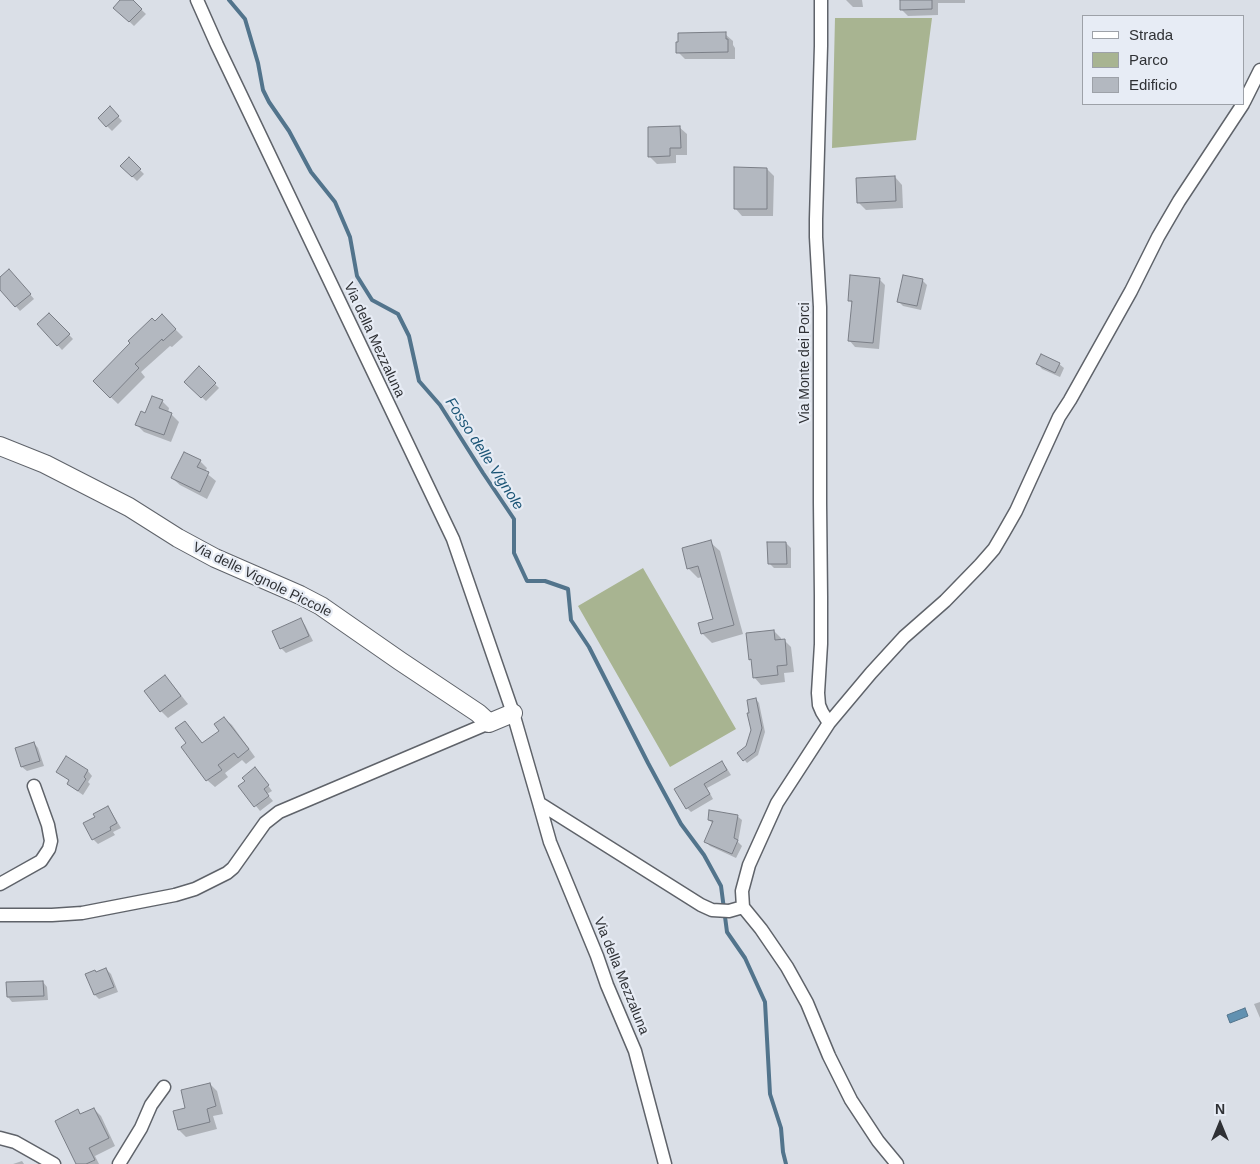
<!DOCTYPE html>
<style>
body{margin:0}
#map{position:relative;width:1260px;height:1164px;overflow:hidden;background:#dadfe7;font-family:Helvetica,sans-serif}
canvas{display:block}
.legend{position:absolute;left:1082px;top:15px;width:162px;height:90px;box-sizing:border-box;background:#e7ecf5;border:1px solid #9da1a8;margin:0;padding:6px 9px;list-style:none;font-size:15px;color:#2f3135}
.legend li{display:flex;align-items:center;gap:10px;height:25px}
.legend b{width:25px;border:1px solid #9da1a8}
.north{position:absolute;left:1195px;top:1099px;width:50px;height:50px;-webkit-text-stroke:4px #e7ecf5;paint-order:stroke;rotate:0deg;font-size:14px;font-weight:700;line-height:20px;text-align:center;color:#2f3135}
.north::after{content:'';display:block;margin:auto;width:18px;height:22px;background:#2f3135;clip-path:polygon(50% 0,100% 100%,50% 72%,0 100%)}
</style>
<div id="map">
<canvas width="1260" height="1164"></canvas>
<ul class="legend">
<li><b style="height:6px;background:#fff"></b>Strada</li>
<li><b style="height:14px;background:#a8b491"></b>Parco</li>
<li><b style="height:14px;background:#b3b8c0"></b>Edificio</li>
</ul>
<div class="north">N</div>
</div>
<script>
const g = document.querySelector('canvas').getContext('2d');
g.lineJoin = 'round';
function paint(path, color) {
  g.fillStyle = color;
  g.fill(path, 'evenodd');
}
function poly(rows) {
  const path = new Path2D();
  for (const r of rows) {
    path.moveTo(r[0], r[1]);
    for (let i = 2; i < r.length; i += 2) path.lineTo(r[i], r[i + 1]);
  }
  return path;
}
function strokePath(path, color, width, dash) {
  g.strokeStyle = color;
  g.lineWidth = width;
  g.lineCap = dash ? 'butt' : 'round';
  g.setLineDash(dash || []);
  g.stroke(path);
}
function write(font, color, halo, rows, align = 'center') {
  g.font = font + ' Helvetica,sans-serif';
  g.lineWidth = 4.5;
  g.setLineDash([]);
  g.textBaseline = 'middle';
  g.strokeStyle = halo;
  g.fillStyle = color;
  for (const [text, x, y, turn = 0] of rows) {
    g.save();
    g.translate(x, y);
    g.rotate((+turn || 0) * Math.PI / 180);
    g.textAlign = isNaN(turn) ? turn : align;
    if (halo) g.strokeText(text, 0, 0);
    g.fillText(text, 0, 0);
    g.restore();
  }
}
paint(poly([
 [835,18,932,18,916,140,832,148],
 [643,568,736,729,670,767,578,606]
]), '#a8b491');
const water = poly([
 [1245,1008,1248,1016,1230,1023,1227,1015,1245,1008]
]);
paint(water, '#6191b1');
strokePath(water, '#52748c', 1);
paint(poly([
 [122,0,131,0,146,14,134,26,115,8],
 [846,0,862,0,863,7,853,7],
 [901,0,965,0,965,3,938,3,938,15,908,16,901,9],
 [725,34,733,41,733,45,735,48,735,59,685,59,678,52],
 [110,108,122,121,112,131,99,118],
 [679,127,687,134,687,155,676,155,676,163,657,164,650,157],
 [129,159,144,174,137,181,122,166],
 [767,169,774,176,773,216,742,216,735,208],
 [895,177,902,185,903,208,866,210,859,203],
 [14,275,34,299,20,311,0,288,0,279],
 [879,279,885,285,879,349,855,347,849,340,853,304,849,300],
 [922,280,927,285,921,310,903,306,899,302],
 [49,314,73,339,62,350,39,324],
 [162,316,183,337,172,347,170,346,141,372,145,377,118,404,94,381],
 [1038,364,1059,364,1064,368,1060,377,1042,369],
 [199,368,219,388,206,401,186,382],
 [162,401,169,408,168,413,171,414,179,422,171,442,144,432,137,425,146,414],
 [200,461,207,468,205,472,216,481,207,499,180,485,172,478],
 [710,542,720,551,743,634,712,643,702,633,714,620,702,577,698,578,688,568],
 [786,543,791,548,791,568,774,568,769,563],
 [301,620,305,625,313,641,286,653,281,648],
 [774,631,781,638,781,640,784,640,791,647,794,672,784,673,785,682,761,685,754,677,752,661,750,659],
 [165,676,172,684,188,704,168,718,161,711,146,691],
 [756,699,759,703,765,732,758,755,747,763,739,753,747,746,752,730],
 [224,718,232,725,255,757,246,764,242,760,225,773,228,777,215,787,207,780,188,744,185,722,192,730,203,744,221,731],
 [34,743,38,748,44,766,27,771,22,767],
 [66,757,88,771,92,776,88,782,90,784,83,795,73,788,68,784,70,781,57,771],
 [722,763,726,767,731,775,707,788,713,799,691,812,687,808,676,789],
 [260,774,272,791,267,794,273,801,260,811,240,786],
 [107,808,112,813,121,828,113,832,115,835,98,844,93,839,96,817],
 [737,816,742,820,738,842,742,846,736,858,710,846,705,841,713,824,709,820],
 [106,969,111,974,118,992,99,999,95,995,96,973],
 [43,982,47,987,48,1000,12,1002,8,997],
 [1260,1002,1260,1018,1254,1004],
 [210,1084,217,1091,223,1114,213,1116,217,1129,186,1137,179,1130,187,1109],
 [94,1109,101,1116,115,1146,95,1156,99,1164,78,1164,78,1111,82,1115],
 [22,1161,24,1164,13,1164]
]), '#0003');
strokePath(poly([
 [229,0,245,19,258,63,263,90,269,102,289,131,311,172,335,202,350,237,357,276,372,300,398,314,409,336,419,381,440,405,483,473,514,519,514,553,527,581,545,581,568,589,571,620,589,647,648,763,681,824,704,855,721,886,727,932,745,958,765,1002,770,1094,781,1128,783,1152,786,1164]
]), '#52748c', 4);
const building = poly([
 [120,0,133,0,142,9,129,22,113,8,120,0],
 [900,0,932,0,932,9,900,10,900,0],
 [726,32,726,39,728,39,728,52,676,53,676,42,678,42,678,33,726,32],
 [110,106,119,116,106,127,98,118,110,106],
 [680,126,681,148,670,148,670,156,648,157,648,127,680,126],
 [129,157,141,169,132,177,120,166,129,157],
 [734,167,767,168,767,209,734,209,734,167],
 [895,176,896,201,857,203,856,178,895,176],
 [9,269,31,294,15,307,0,290,0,277,9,269],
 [850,275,880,278,873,343,848,341,852,301,848,301,850,275],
 [903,275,923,279,917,306,897,302,903,275],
 [49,313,70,334,57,346,37,324,49,313],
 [162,314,176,329,163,341,162,339,135,364,139,368,110,398,93,381,130,343,128,341,152,318,155,321,162,314],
 [1041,354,1060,363,1055,373,1036,364,1041,354],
 [199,366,216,383,201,398,184,382,199,366],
 [152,396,163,400,159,408,172,413,164,435,135,425,141,411,145,413,152,396],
 [184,452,201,460,197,467,209,472,200,492,171,478,184,452],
 [711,540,734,625,701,634,698,623,713,619,698,566,687,569,682,548,711,540],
 [767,542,786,542,787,564,768,564,767,542],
 [301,618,309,636,280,649,272,631,301,618],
 [774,630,775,640,785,639,787,665,777,666,778,675,753,678,751,659,749,660,746,633,774,630],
 [165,675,181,696,160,712,144,691,165,675],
 [756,698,762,728,755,752,743,761,737,753,746,746,751,730,747,713,749,713,747,700,756,698],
 [224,717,249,749,238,758,234,753,218,765,222,770,206,781,181,747,186,743,175,728,185,721,202,743,219,731,214,724,224,717],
 [34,742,40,761,21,767,15,748,34,742],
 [66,756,88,770,84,777,86,779,78,791,67,784,69,780,56,772,66,756],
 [722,761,727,770,704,784,710,794,686,809,674,789,722,761],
 [255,767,269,785,264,789,269,796,254,807,238,786,245,781,242,778,255,767],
 [108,806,117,823,110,827,111,830,92,840,83,823,95,817,93,814,108,806],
 [709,810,738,815,734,838,738,840,732,854,704,842,713,821,708,820,709,810],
 [106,968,114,987,94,995,85,974,95,970,96,972,106,968],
 [43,981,44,996,7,997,6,982,43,981],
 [210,1083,216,1106,207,1109,210,1122,178,1130,173,1111,185,1108,181,1090,210,1083],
 [94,1108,109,1138,89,1148,95,1160,86,1164,76,1164,55,1121,78,1109,80,1114,94,1108]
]);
paint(building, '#b3b8c0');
strokePath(building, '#7a7e86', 1);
const street = poly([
 [197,0,217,45,453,539,513,713,539,803],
 [821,0,821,46,816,219,816,237,820,307,820,503,821,596,821,644,818,693,819,705,822,712,829,723],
 [1244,102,1260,70],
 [0,884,41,861,49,849,51,841,48,825,34,786],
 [0,915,52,915,82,913,175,895,195,889,227,873,233,868,265,823,279,812,489,723],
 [0,1138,15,1142,54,1164],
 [119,1164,141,1128,151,1105,164,1087],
 [665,1164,635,1051,607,985,597,956,550,842,539,803,701,905,712,910,729,911,743,907],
 [897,1164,878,1141,851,1100,829,1056,807,1003,787,967,761,929,743,907,742,891,749,865,777,803,829,723,871,673,904,637,945,601,980,565,994,549,1004,532,1016,511,1059,417,1070,400,1131,291,1158,237,1179,201,1243,104]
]);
const secondary = poly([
 [0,446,45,464,129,507,178,538,215,558,300,595,321,606,400,661,478,713,489,723,513,713]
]);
strokePath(street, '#5f636a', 15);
strokePath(secondary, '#5f636a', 20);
strokePath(street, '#fff', 12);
strokePath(secondary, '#fff', 18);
write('14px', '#2f3135', '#e7ecf5', [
 ["Via della Mezzaluna",374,340,65],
 ["Via Monte dei Porci",805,363,-90],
 ["Via delle Vignole Piccole",262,580,26],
 ["Via della Mezzaluna",621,976,68]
]);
write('italic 15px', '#1b5576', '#e7ecf5', [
 ["Fosso delle Vignole",484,454,57]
]);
</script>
